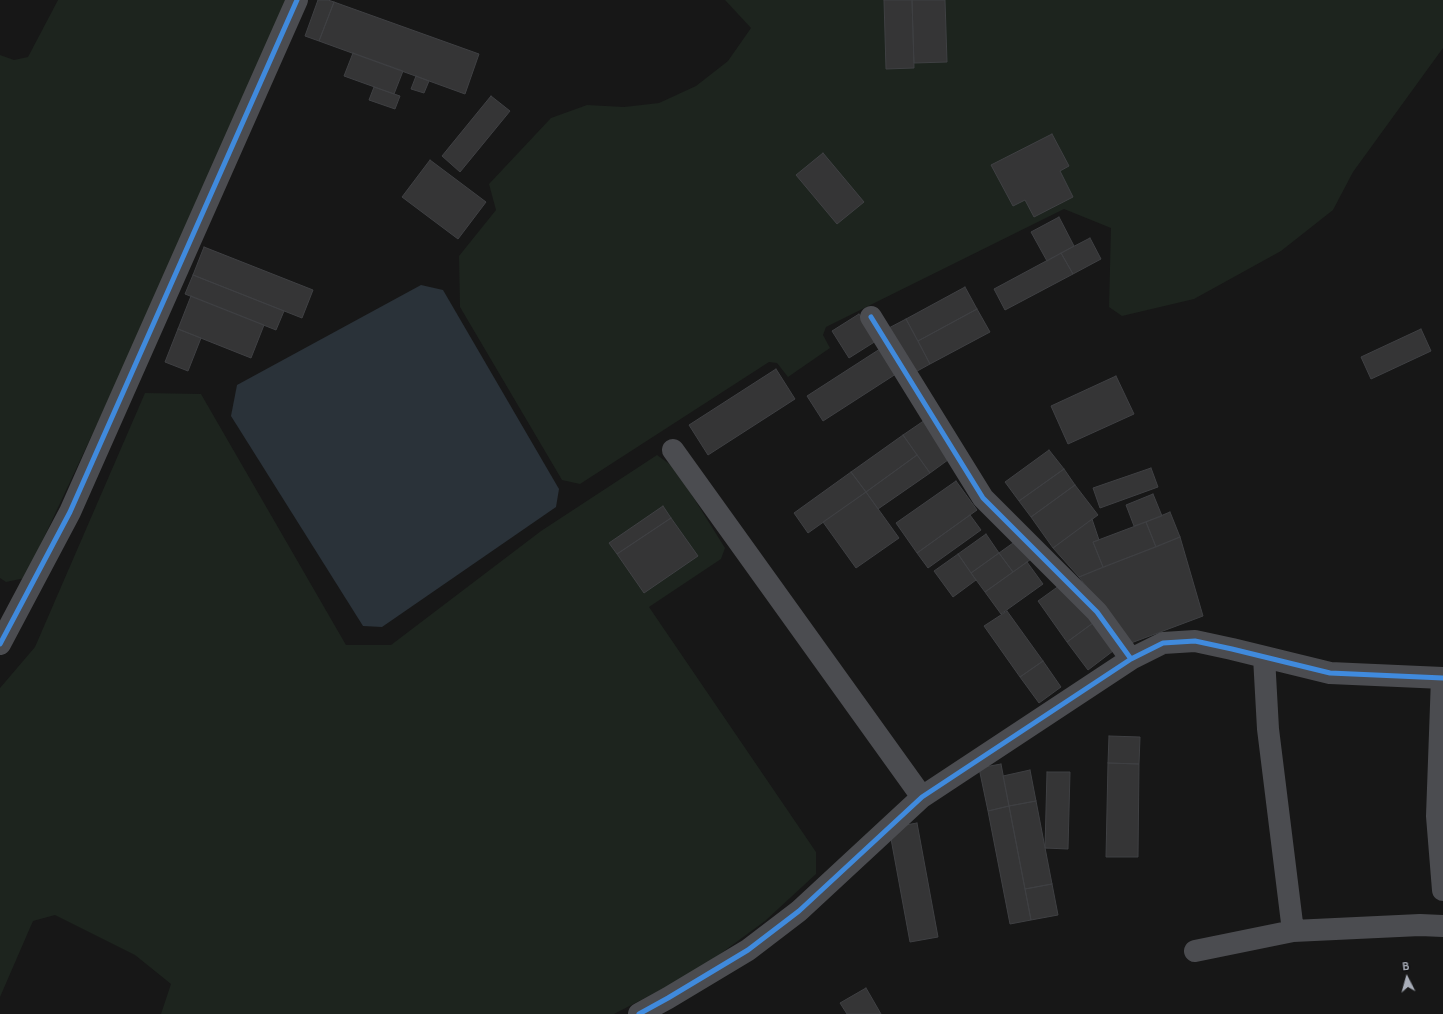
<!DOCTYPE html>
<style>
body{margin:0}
#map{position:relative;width:1443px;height:1014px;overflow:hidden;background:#171717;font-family:Cabin,sans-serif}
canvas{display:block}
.north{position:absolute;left:1387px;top:958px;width:40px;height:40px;-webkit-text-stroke:3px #111113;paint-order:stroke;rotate:354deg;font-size:11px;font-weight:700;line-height:16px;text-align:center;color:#a8adb8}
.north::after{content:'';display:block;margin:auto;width:14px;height:18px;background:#a8adb8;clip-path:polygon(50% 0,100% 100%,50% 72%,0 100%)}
</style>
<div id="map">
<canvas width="1443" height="1014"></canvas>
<div class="north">B</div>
</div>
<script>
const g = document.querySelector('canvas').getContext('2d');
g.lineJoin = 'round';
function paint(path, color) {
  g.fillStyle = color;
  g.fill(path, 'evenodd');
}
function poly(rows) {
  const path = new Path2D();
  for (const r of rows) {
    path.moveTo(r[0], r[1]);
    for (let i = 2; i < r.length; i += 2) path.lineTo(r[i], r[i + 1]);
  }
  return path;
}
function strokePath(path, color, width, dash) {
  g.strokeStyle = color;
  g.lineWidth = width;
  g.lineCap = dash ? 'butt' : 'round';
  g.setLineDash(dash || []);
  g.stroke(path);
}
paint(poly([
 [58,0,286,0,129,356,25,578,6,582,0,578,0,55,14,60,28,57],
 [725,0,1443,0,1443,48,1353,172,1333,210,1281,251,1194,299,1122,316,1109,307,1111,228,1064,209,826,327,823,335,830,348,788,377,777,363,769,362,580,484,562,480,460,307,459,256,496,210,489,184,551,118,587,105,624,107,659,103,696,86,728,61,751,28],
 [145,393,201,394,346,645,391,645,541,531,657,455,675,468,725,548,721,559,649,607,816,852,816,874,765,921,697,971,614,1014,161,1014,171,984,135,955,55,915,33,921,0,997,0,688,35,647]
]), '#1d241e');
paint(poly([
 [421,285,443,290,559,489,556,507,382,627,363,626,231,416,237,385]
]), '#2a3239');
const building = poly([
 [318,0,328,0,334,2,319,41,305,36,318,0],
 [884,0,912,0,914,68,886,69,884,0],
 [912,0,945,0,947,62,914,63,912,0],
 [334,2,479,54,465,94,319,41,334,2],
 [353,53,403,71,394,94,344,76,353,53],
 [416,76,429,81,424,93,411,89,416,76],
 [374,87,400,96,395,109,369,100,374,87],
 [491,96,510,111,460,172,442,156,491,96],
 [1052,134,1069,166,1060,171,1073,197,1034,217,1025,200,1013,206,991,165,1052,134],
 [823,153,864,202,837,224,796,175,823,153],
 [430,160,486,202,458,239,402,197,430,160],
 [1059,217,1074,246,1047,261,1031,232,1059,217],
 [1090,238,1101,259,1073,274,1061,253,1090,238],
 [204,247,313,290,302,318,193,275,204,247],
 [1061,253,1073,274,1005,310,994,289,1061,253],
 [193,275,284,311,276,330,185,294,193,275],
 [965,287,977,309,918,341,906,319,965,287],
 [191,296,264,325,251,358,178,329,191,296],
 [977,309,990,332,930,364,918,341,977,309],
 [859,314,876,341,849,358,832,331,859,314],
 [906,319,930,364,910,375,885,330,906,319],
 [178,329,201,338,188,371,165,362,178,329],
 [1421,329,1431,351,1371,379,1361,357,1421,329],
 [883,347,899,372,823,421,807,396,883,347],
 [776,369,795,399,708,455,689,425,776,369],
 [1116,376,1134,414,1068,444,1051,406,1116,376],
 [925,420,952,457,930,473,903,435,925,420],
 [903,435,917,455,866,492,851,472,903,435],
 [1049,450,1064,469,1019,501,1005,482,1049,450],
 [917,455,930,473,878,509,866,492,917,455],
 [1151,468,1158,487,1100,508,1093,488,1151,468],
 [1064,469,1075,485,1031,517,1019,501,1064,469],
 [851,472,866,492,808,533,794,513,851,472],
 [956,481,977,510,917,553,896,523,956,481],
 [1075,485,1098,515,1053,548,1031,517,1075,485],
 [866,492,899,538,856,568,823,522,866,492],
 [1153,494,1162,516,1134,526,1126,505,1153,494],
 [663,506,671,518,617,554,609,543,663,506],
 [1170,512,1180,537,1156,547,1146,522,1170,512],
 [970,515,981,530,928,568,917,553,970,515],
 [671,518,698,556,644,593,617,554,671,518],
 [1092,519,1099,540,1093,542,1103,567,1079,577,1053,548,1092,519],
 [1146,522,1156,547,1103,567,1093,542,1146,522],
 [986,534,999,553,971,573,958,554,986,534],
 [1180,537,1203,616,1131,643,1079,577,1180,537],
 [1020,538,1034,557,1013,572,999,553,1020,538],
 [999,553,1013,572,985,592,971,573,999,553],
 [958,554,976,580,953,597,934,571,958,554],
 [1027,562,1043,584,1001,614,985,592,1027,562],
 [1063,583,1093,623,1067,642,1038,601,1063,583],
 [1007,611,1043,661,1020,677,984,626,1007,611],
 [1093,623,1113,651,1088,670,1067,642,1093,623],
 [1043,661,1061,687,1039,703,1020,677,1043,661],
 [1109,736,1140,737,1139,764,1108,763,1109,736],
 [1108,763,1139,764,1138,857,1106,857,1108,763],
 [1001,764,1009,806,988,811,979,768,1001,764],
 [1030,770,1036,801,1009,806,1003,776,1030,770],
 [1047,772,1070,772,1068,849,1045,848,1047,772],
 [1036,801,1052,884,1025,889,1009,806,1036,801],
 [1009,806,1031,920,1010,924,988,811,1009,806],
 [917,823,938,937,910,942,889,828,917,823],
 [1052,884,1058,915,1031,920,1025,889,1052,884],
 [866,988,881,1014,847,1014,840,1003,866,988]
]);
paint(building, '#353536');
strokePath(building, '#3f4043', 1);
strokePath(poly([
 [871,317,983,498,1097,612,1131,659],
 [673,450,922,797],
 [0,644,70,512,297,0],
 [1264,657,1268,729,1293,931],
 [1442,678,1437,816,1443,890],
 [1195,951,1293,931,1420,925,1443,926],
 [639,1014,668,998,748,950,799,911,922,797,1131,659,1163,643,1195,641,1232,649,1330,673,1443,678]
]), '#4b4c50', 22);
strokePath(poly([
 [871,317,983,498,1097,612,1131,659],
 [0,644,70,512,297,0],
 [639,1014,668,998,748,950,799,911,922,797,1131,659,1163,643,1195,641,1232,649,1330,673,1443,678]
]), '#408adc', 5);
</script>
